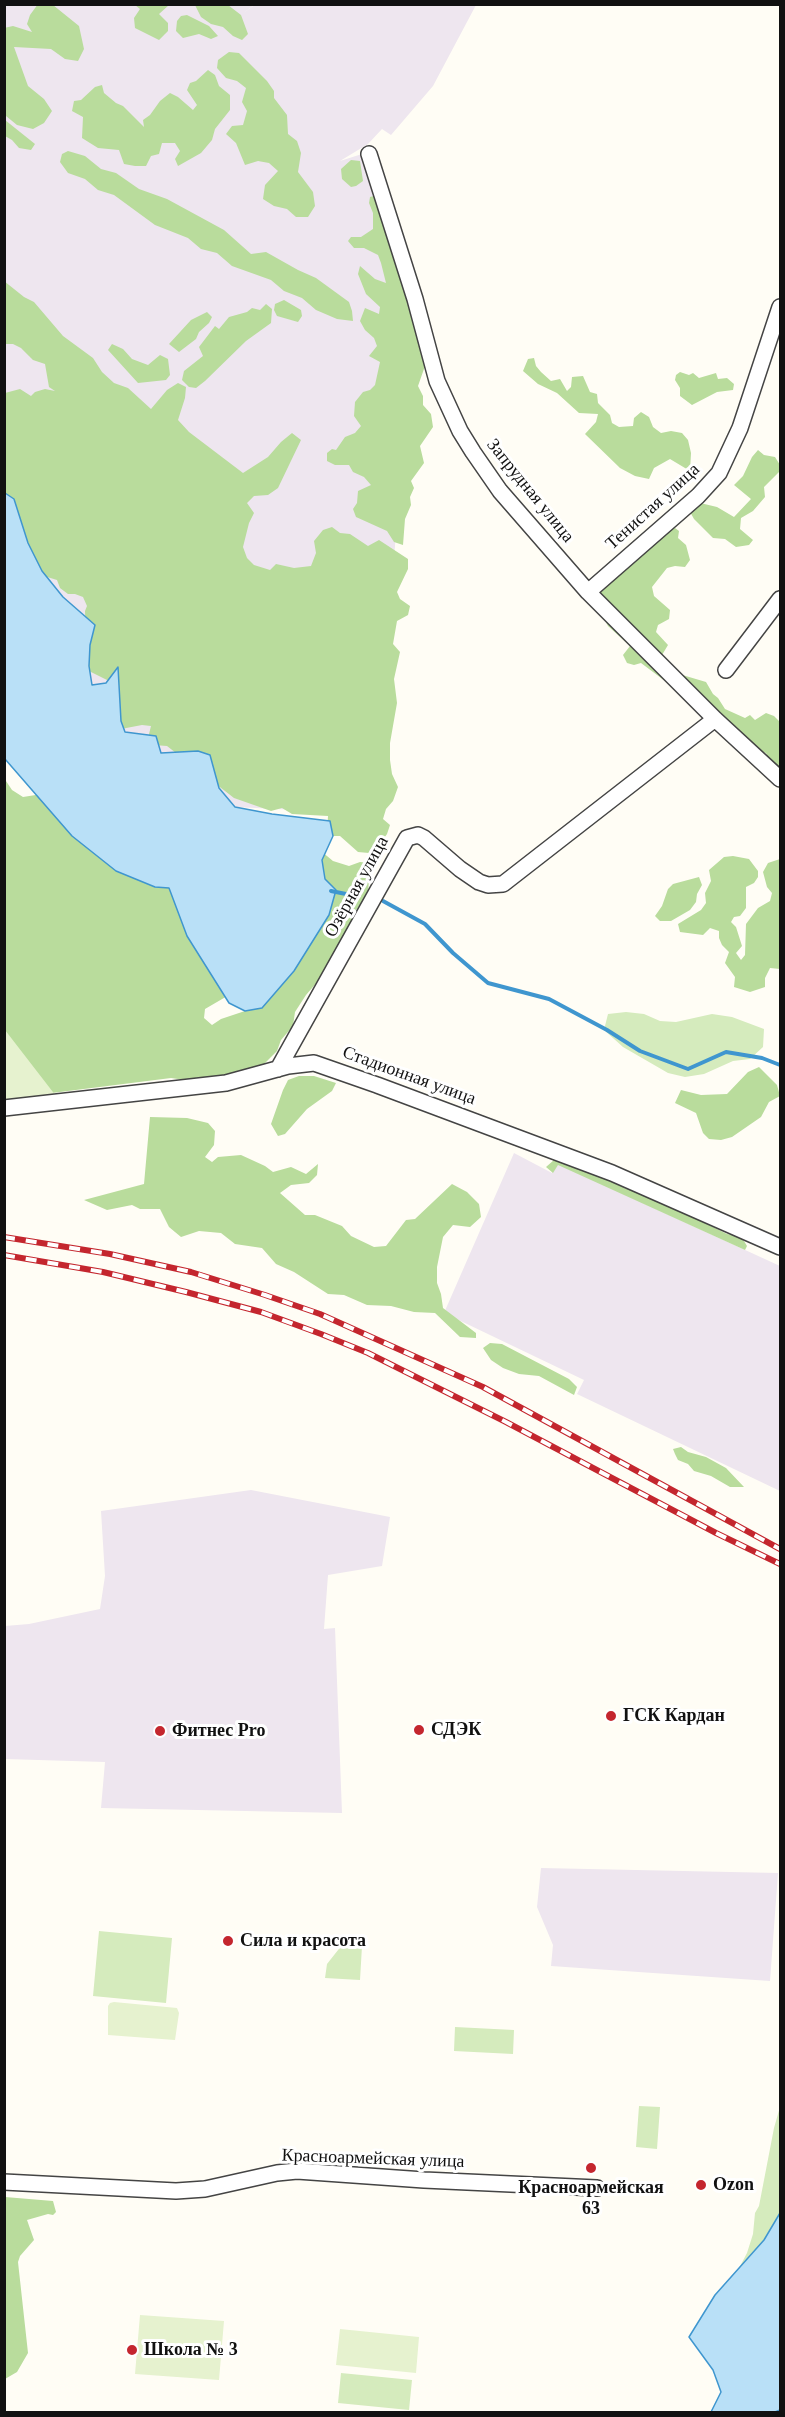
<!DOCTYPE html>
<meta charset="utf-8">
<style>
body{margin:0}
#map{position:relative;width:785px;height:2417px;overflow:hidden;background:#fffdf5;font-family:"Times New Roman",serif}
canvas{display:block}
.frame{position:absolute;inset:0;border:6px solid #111;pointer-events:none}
</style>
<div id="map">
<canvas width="785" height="2417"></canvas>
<div class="frame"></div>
</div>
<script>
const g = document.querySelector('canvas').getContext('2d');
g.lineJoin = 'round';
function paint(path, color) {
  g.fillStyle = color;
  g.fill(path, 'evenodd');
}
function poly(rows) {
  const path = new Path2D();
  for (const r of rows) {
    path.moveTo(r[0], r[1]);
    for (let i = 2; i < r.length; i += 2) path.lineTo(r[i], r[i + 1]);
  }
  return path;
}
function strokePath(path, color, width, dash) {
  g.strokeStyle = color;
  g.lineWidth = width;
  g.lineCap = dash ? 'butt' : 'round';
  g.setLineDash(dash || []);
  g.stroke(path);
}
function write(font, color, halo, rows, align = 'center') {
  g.font = font + ' "Times New Roman",serif';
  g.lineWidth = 6;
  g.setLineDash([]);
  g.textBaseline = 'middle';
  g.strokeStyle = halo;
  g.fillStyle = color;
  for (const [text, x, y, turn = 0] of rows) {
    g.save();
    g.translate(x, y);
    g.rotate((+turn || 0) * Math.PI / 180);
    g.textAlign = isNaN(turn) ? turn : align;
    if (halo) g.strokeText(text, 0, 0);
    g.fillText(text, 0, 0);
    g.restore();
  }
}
paint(poly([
 [256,4,476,5,433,86,391,135,382,129,368,144,340,161,362,154,403,309,395,546,378,814,235,807,219,788,210,755,161,753,156,736,125,733,121,721,118,668,106,683,92,685,89,666,95,625,63,597,42,571,5,493,4,5,254,5,242,14],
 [514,1153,552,1173,558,1164,780,1266,780,1491,577,1394,584,1380,444,1313],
 [251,1490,390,1517,382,1566,328,1575,324,1629,335,1628,342,1813,101,1808,105,1762,5,1759,5,1626,29,1624,100,1609,105,1576,101,1511],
 [541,1868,778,1873,770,1981,551,1966,553,1945,537,1907]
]), '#eee6ef');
paint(poly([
 [626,1012,644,1014,660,1021,676,1022,712,1014,732,1017,764,1029,763,1047,750,1059,733,1061,704,1074,685,1077,668,1073,623,1047,604,1030,608,1014],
 [99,1931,172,1938,166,2003,93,1996],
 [342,1945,362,1946,360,1980,325,1978,327,1964],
 [455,2027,514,2030,513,2054,454,2051],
 [639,2106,660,2107,657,2149,636,2147],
 [780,2107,780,2213,764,2240,737,2272,747,2253,753,2234,755,2213,759,2206,774,2128],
 [341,2373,412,2380,409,2410,338,2403]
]), '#d5ebbd');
paint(poly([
 [38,4,53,5,79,26,84,49,78,61,65,59,51,49,14,47,28,86,44,99,52,111,44,123,33,129,17,125,6,116,5,111,4,28,13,26,32,32,27,24,30,15],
 [135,5,169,5,159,14,168,23,168,31,159,40,135,28,134,18,140,9],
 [195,5,228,5,241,15,248,34,242,40,233,36,223,27,211,24,201,17],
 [187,15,209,26,218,36,211,39,199,34,183,38,176,31,177,21,181,16],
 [229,52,239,53,267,81,274,91,274,98,287,115,288,134,297,141,301,153,298,172,313,192,315,206,308,217,296,217,287,209,274,206,263,199,265,185,278,171,269,163,258,161,245,165,236,143,226,134,232,126,243,125,247,111,242,102,246,88,237,81,226,78,217,68,218,60],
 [208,70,215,75,219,86,230,95,230,110,215,129,212,140,201,153,178,166,175,159,180,151,175,143,162,143,159,154,151,156,146,166,135,166,124,164,119,150,98,148,82,138,83,117,72,111,74,101,81,100,95,87,102,85,104,93,116,103,123,106,144,127,143,120,150,115,160,101,170,93,178,97,193,110,197,105,187,90,190,83,196,81],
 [5,120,35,144,31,150,19,148,12,140,5,136],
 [68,151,85,156,101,169,116,173,139,189,167,199,224,230,251,254,266,252,298,270,316,278,349,302,352,311,353,321,337,319,316,310,302,298,284,291,271,280,232,266,217,253,201,249,188,238,155,225,114,195,98,190,85,179,68,173,60,162,62,154],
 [351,160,360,161,363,181,356,186,351,187,342,179,341,169],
 [377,195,425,356,425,366,418,386,423,396,423,405,431,414,433,427,420,446,424,463,411,481,414,488,410,497,411,505,405,519,403,545,394,542,387,531,356,517,353,509,357,503,358,491,371,485,364,477,353,472,349,465,335,465,327,461,327,453,332,449,336,450,345,437,355,433,361,426,354,416,355,402,363,392,370,390,375,385,380,362,369,356,377,346,374,338,365,330,360,321,365,308,379,314,380,307,366,294,358,274,360,266,375,279,386,283,381,263,378,255,364,248,354,248,348,241,351,237,361,237,373,229,373,213,369,203,370,197],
 [4,281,24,297,34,302,63,336,93,358,102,372,114,383,128,388,151,409,167,390,178,383,186,387,185,398,178,420,189,432,243,473,268,457,281,442,292,433,301,440,278,488,268,495,254,496,247,503,254,513,249,523,243,547,247,558,254,565,270,570,276,564,294,568,311,566,316,553,314,541,323,530,332,527,340,533,350,534,368,546,379,540,408,559,408,569,397,592,400,599,410,606,408,615,397,621,393,644,400,652,394,679,397,703,390,743,390,760,392,774,398,787,393,801,386,809,383,819,390,825,387,834,378,847,369,853,358,852,340,836,330,836,327,832,328,816,292,814,282,808,271,811,234,798,167,746,154,745,148,738,151,726,142,725,121,729,111,682,87,670,85,611,87,606,83,597,75,594,68,594,60,588,57,580,44,576,5,500,5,393,20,389,31,396,35,392,45,389,55,391,49,387,45,364,33,360,21,348,13,344,5,344],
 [284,300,301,310,302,316,298,322,277,316,274,310,275,304],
 [266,304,272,309,271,323,246,341,205,381,196,388,189,387,182,380,184,371,203,356,199,347,215,326,219,329,229,317,247,312,252,308,260,310],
 [207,312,212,317,209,323,199,332,196,339,179,352,169,344,191,320],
 [112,344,123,349,132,359,148,365,160,355,168,359,170,375,166,380,138,383,108,350],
 [534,358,536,366,541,372,551,381,560,379,567,391,571,387,572,377,583,376,590,392,597,394,598,403,610,415,612,423,619,427,633,426,634,418,641,412,649,417,653,427,661,433,671,431,682,433,688,440,691,453,690,471,670,459,654,468,649,479,635,476,620,468,585,434,596,422,598,414,579,413,557,393,538,384,523,371,528,359],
 [680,372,689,375,693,373,699,378,716,373,718,379,727,378,734,384,733,390,717,392,692,405,680,396,680,388,675,380,676,375],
 [758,450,764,455,775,457,780,465,779,472,764,487,765,497,753,511,741,518,740,529,753,540,749,545,736,547,725,539,713,538,694,519,689,510,696,502,717,507,734,517,751,499,734,485,743,476,752,457],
 [675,528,679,531,678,538,686,545,690,560,685,567,675,566,667,568,652,587,654,596,670,610,669,619,658,625,656,632,668,645,662,655,679,674,706,682,713,694,718,698,725,709,745,718,750,715,755,720,766,713,774,716,780,722,779,768,771,765,766,753,754,750,686,689,669,684,641,663,634,665,627,663,623,655,630,646,608,626,602,615,585,601,588,592,667,531],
 [4,778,12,790,23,797,42,794,161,873,229,995,205,1009,204,1018,212,1025,221,1019,245,1011,261,995,321,851,333,861,349,866,360,862,370,863,368,894,356,910,349,928,325,973,306,995,295,1012,293,1026,281,1040,277,1051,264,1064,224,1077,201,1077,185,1080,171,1078,36,1095,5,1044],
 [733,856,749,859,758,871,758,877,754,883,746,887,746,908,740,916,734,917,731,922,736,927,742,946,736,953,741,960,745,955,746,924,758,908,770,901,772,893,767,887,763,872,768,863,780,859,780,969,770,968,765,978,765,987,750,992,734,987,735,977,725,963,729,952,722,945,719,938,719,931,710,928,703,935,680,932,678,924,701,910,706,903,705,893,711,881,709,870,724,857],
 [699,877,702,885,697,894,696,902,690,910,671,921,660,921,655,916,662,906,668,889,673,884],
 [759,1067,777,1085,780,1096,769,1102,761,1117,732,1137,721,1140,709,1139,703,1133,696,1113,675,1103,681,1090,701,1095,727,1094,748,1072],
 [299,1076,314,1076,336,1083,332,1091,307,1109,285,1134,278,1136,271,1124,283,1090,288,1080],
 [150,1117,187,1118,208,1123,215,1131,214,1145,205,1157,212,1162,218,1157,241,1155,265,1166,273,1172,291,1167,306,1174,318,1164,317,1175,309,1183,291,1185,280,1193,305,1215,315,1215,342,1226,351,1236,374,1247,386,1246,406,1220,415,1219,452,1184,467,1192,479,1204,481,1217,470,1227,453,1225,443,1237,437,1267,437,1283,441,1294,443,1308,476,1333,476,1338,460,1337,435,1313,414,1312,391,1306,367,1305,344,1295,328,1294,294,1272,276,1264,262,1248,235,1244,221,1233,199,1231,181,1237,169,1227,160,1209,140,1209,132,1205,107,1210,84,1200,144,1184],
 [554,1160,562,1160,616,1181,624,1188,648,1194,653,1200,661,1201,727,1234,738,1236,744,1241,747,1246,745,1250,558,1165,553,1173,546,1167],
 [490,1343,502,1344,569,1379,577,1387,574,1395,539,1376,519,1374,503,1368,491,1360,483,1348],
 [681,1447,688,1452,706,1457,726,1468,744,1487,730,1487,711,1476,694,1471,688,1464,678,1460,675,1454,673,1449],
 [5,2197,53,2201,56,2212,53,2215,48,2214,27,2220,34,2240,20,2256,18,2262,28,2353,17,2372,5,2379]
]), '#b9dc9c');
paint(poly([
 [5,1030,56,1096,5,1101],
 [114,2002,177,2008,179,2013,175,2040,108,2035,108,2006,110,2003],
 [140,2315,224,2321,219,2380,135,2374],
 [340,2329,419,2337,416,2373,336,2365]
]), '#e6f2cf');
const water = poly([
 [5,493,14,499,28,543,42,571,63,597,95,625,90,645,89,666,92,685,106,683,118,667,121,721,125,732,156,736,161,753,198,751,210,755,219,788,235,807,272,814,330,821,333,836,322,860,325,879,336,890,329,915,294,971,262,1008,245,1011,229,1003,187,936,169,888,155,887,116,871,72,836,5,759,5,493],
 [780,2213,780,2410,775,2412,711,2412,721,2392,713,2370,689,2337,715,2295,764,2240,780,2213]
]);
paint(water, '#b9e0f7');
strokePath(water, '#3f96cf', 1.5);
strokePath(poly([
 [331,891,351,895],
 [383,901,425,924,453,953,488,983,549,999,607,1030,640,1051,688,1069,726,1052,762,1058,780,1065]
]), '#3f96cf', 4);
const street = poly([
 [369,154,415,299,437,381,460,431,473,452,500,491,588,592,715,719,780,779],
 [588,592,698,496,719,473,740,428,780,307],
 [726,670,780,599],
 [278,1069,407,838,418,835,424,838,460,869,479,882,488,885,503,884,715,719],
 [4,1108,226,1083,288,1066,314,1063,377,1085,612,1173,780,1247],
 [4,2182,176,2191,205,2189,277,2173,297,2171,424,2180,597,2188]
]);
strokePath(street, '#444', 18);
strokePath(street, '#fff', 15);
const rail = poly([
 [4,1237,110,1254,191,1272,265,1295,320,1314,483,1387,780,1549],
 [4,1255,103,1272,186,1292,261,1312,321,1334,368,1353,506,1422,716,1533,780,1564]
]);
strokePath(rail, '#c4262e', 6);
strokePath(rail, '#fff', 4, [11]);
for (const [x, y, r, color] of [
 [611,1716,6,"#c4262e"],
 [419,1730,6,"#c4262e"],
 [160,1731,6,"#c4262e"],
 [228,1941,6,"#c4262e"],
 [591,2168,6,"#c4262e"],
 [701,2185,6,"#c4262e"],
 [132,2350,6,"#c4262e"]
]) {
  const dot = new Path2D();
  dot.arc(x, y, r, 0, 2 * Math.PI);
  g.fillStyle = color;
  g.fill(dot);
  strokePath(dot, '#fff', 2);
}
write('18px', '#111', '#fff', [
 ["Запрудная улица",530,491,51],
 ["Тенистая улица",653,507,-42],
 ["Озёрная улица",357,887,-61],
 ["Стадионная улица",409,1076,20],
 ["Красноармейская улица",373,2159,2]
]);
write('bold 18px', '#111', '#fff', [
 ["ГСК Кардан",623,1716],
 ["СДЭК",431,1730],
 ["Фитнес Pro",172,1731],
 ["Сила и красота",240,1941],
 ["Ozon",713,2185],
 ["Красноармейская",591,2188,"center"],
 ["63",591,2209,"center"],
 ["Школа № 3",144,2350]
], 'left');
</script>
